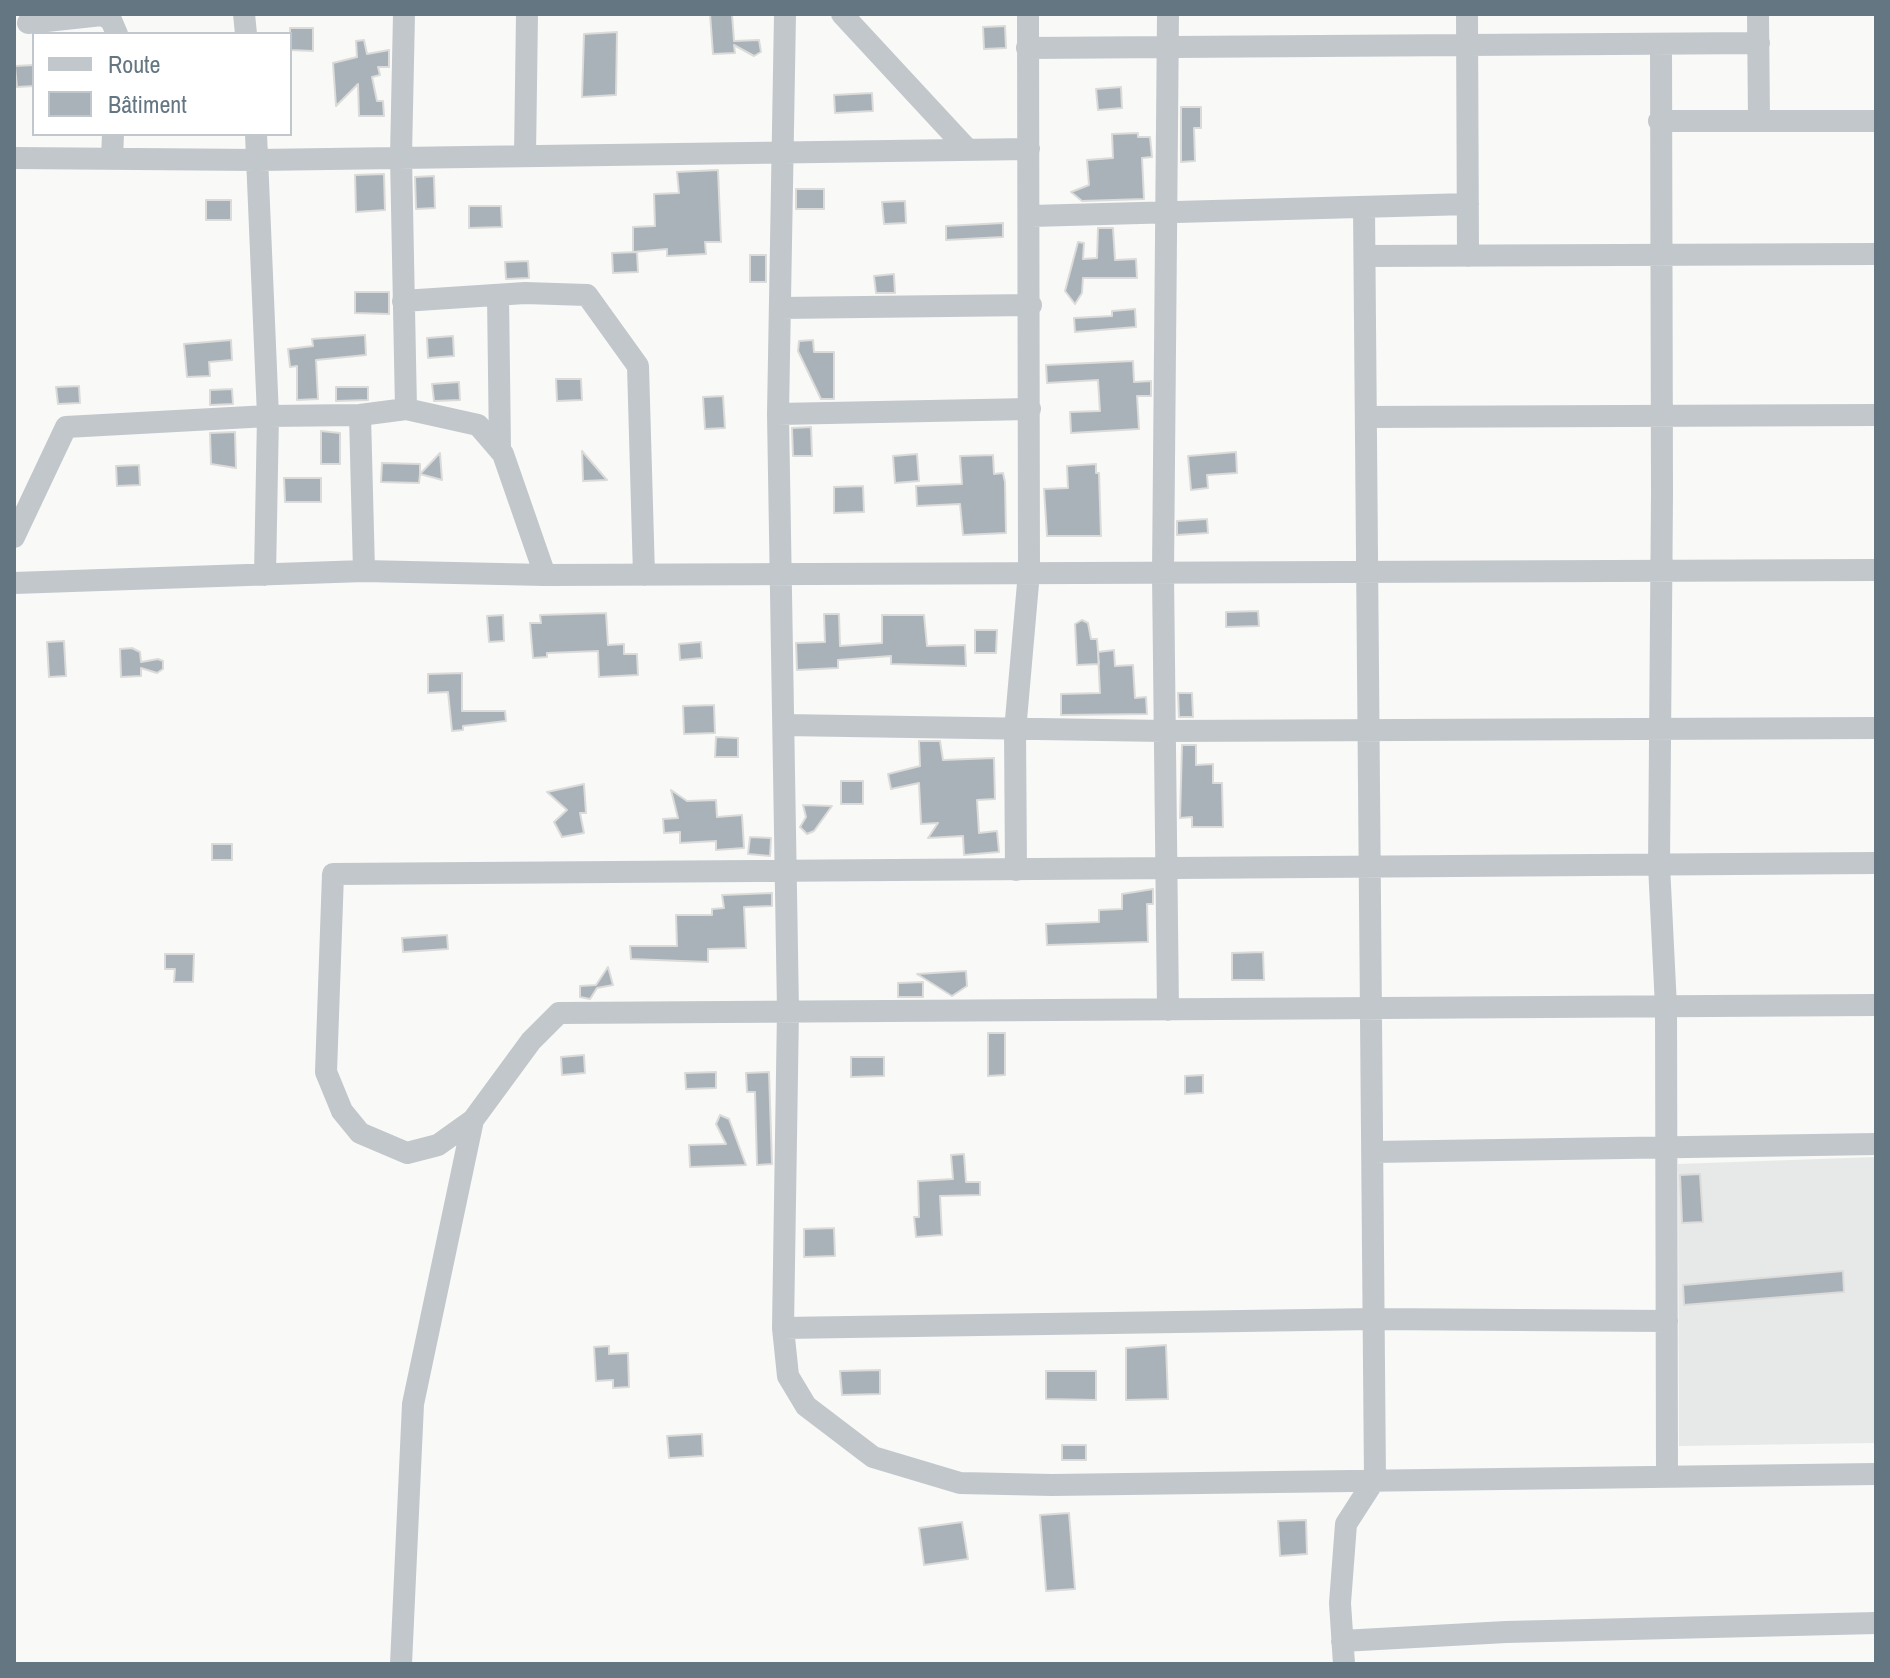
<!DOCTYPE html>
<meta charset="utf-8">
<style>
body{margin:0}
#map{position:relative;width:1890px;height:1678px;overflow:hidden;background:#f9f9f7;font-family:"Archivo Narrow",sans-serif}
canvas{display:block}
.frame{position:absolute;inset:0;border:16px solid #637682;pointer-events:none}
.legend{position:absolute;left:32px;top:32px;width:260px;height:104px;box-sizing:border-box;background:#fff;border:2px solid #c1c8cd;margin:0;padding:10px 14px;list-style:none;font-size:24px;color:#637682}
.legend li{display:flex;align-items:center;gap:16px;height:40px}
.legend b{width:40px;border:2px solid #c1c8cd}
</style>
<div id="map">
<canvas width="1890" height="1678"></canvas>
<div class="frame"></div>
<ul class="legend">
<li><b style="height:10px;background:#c2c7cb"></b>Route</li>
<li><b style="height:22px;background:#a9b2b8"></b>Bâtiment</li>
</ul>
</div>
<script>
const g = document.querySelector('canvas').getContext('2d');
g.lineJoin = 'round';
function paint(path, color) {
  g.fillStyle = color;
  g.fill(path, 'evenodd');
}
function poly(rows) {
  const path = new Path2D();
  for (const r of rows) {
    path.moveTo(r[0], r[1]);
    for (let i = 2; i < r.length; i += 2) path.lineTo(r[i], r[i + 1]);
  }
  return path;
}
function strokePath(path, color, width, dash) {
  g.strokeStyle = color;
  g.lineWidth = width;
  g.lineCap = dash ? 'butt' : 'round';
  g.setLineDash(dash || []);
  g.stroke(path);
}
paint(poly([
 [1876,1157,1876,1443,1679,1446,1678,1164]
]), '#e7e8e8');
const building = poly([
 [710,14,732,14,734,41,759,40,761,52,754,56,734,45,735,53,713,54,710,14],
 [1005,26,1006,48,984,49,983,27,1005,26],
 [290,28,313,28,313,51,290,50,290,28],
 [617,32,616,95,582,97,584,34,617,32],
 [364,40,367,54,389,50,389,67,378,67,380,75,372,77,377,101,383,101,384,116,359,116,358,84,336,106,333,63,357,57,356,41,364,40],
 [34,65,34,86,17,87,15,66,34,65],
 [1121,87,1122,108,1098,110,1096,89,1121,87],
 [872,93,873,111,835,113,834,95,872,93],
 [1181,107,1201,107,1201,128,1194,128,1195,161,1181,162,1181,107],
 [1138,133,1138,137,1150,137,1152,157,1142,158,1144,199,1082,201,1071,192,1089,185,1087,160,1113,158,1112,134,1138,133],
 [718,170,721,242,705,242,706,254,667,256,667,249,633,252,633,227,655,226,654,194,679,193,677,172,718,170],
 [384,174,385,210,356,212,355,175,384,174],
 [434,176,435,208,416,209,415,177,434,176],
 [796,189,824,189,824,209,796,209,796,189],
 [206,200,231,200,231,220,206,220,206,200],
 [905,201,906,223,884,224,882,202,905,201],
 [469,206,501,206,502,227,469,228,469,206],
 [1003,223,1003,237,946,240,946,226,1003,223],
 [1098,228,1113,228,1115,260,1136,259,1137,278,1083,278,1082,293,1075,304,1065,291,1078,242,1084,243,1083,259,1097,258,1098,228],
 [637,252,638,272,613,273,612,253,637,252],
 [750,255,766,255,766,282,750,282,750,255],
 [528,261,529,278,506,279,505,262,528,261],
 [894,274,895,293,876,293,874,276,894,274],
 [355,292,389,292,389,314,355,313,355,292],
 [1135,309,1136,327,1075,332,1074,318,1112,316,1112,311,1135,309],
 [365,335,366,355,316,360,318,399,297,400,297,366,290,367,288,349,313,346,312,339,365,335],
 [453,336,454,356,428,358,427,338,453,336],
 [231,340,232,360,209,362,210,376,187,377,184,344,231,340],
 [813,340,814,352,834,352,834,399,821,399,798,351,799,341,813,340],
 [1133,361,1134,382,1151,381,1151,396,1137,396,1139,429,1071,433,1070,412,1100,411,1098,380,1047,383,1046,365,1133,361],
 [556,379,581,379,582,400,557,401,556,379],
 [459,382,460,400,434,401,432,384,459,382],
 [79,386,80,403,58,404,56,387,79,386],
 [336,387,368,387,368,400,336,401,336,387],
 [232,389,233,404,210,405,210,390,232,389],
 [723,396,725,428,705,429,703,397,723,396],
 [811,427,812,456,793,456,792,428,811,427],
 [321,431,340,433,340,464,321,464,321,431],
 [235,432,236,468,211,464,210,433,235,432],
 [582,451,607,480,583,481,582,451],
 [1236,452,1237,473,1207,475,1208,488,1191,490,1188,456,1236,452],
 [440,453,442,480,420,474,419,483,381,482,382,463,420,464,420,474,440,453],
 [917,454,919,481,895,483,893,456,917,454],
 [993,455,994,474,1003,473,1005,482,1006,533,963,535,960,504,917,506,916,486,962,484,960,456,993,455],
 [1096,464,1096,473,1099,473,1101,536,1047,536,1044,489,1068,488,1067,466,1096,464],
 [139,465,140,485,117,486,116,466,139,465],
 [284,478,321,478,321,502,285,502,284,478],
 [863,486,864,512,834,513,834,487,863,486],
 [1207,519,1208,533,1177,535,1177,521,1207,519],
 [1258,611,1259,626,1226,627,1226,612,1258,611],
 [606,613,608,645,624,644,624,654,637,654,638,675,599,677,598,651,547,653,547,657,533,658,530,623,541,623,540,615,606,613],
 [824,614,839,614,840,646,882,643,882,615,924,615,927,646,965,645,966,666,891,664,891,656,838,660,838,668,797,670,796,643,825,642,824,614],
 [503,615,504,641,489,642,487,616,503,615],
 [1082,620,1088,623,1091,639,1097,639,1099,664,1077,665,1075,624,1082,620],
 [975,630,997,630,996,653,975,653,975,630],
 [64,641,66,676,49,677,47,642,64,641],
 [701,642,702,658,680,660,679,644,701,642],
 [132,648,140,652,141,662,158,659,163,661,163,669,157,673,141,668,141,676,121,677,120,649,132,648],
 [1114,650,1115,666,1133,665,1135,698,1146,697,1147,714,1061,715,1061,694,1100,693,1098,652,1114,650],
 [462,673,462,711,505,711,506,721,463,726,463,730,452,731,448,692,428,693,428,674,462,673],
 [1178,693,1192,693,1193,717,1179,717,1178,693],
 [714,705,715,733,684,734,683,706,714,705],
 [716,737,738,738,738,757,715,757,716,737],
 [919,741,940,741,943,760,994,758,995,799,977,800,979,833,997,831,999,852,964,855,963,836,928,838,938,823,921,824,919,783,891,789,888,774,920,766,919,741],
 [1182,745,1196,745,1196,765,1213,764,1213,783,1222,783,1223,827,1192,827,1192,817,1180,818,1182,745],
 [841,781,863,781,863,804,841,804,841,781],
 [584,784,586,813,580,813,584,833,562,837,554,822,567,810,547,792,584,784],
 [671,790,687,801,716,800,717,817,742,815,744,848,716,850,716,841,680,843,680,832,664,833,663,819,678,818,671,790],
 [803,805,832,806,814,831,807,834,800,827,806,817,803,805],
 [750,837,771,838,770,856,748,854,750,837],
 [212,844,232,844,232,860,212,860,212,844],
 [1153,889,1153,904,1147,904,1148,942,1047,945,1046,924,1099,922,1099,910,1122,909,1122,894,1153,889],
 [772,893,772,906,744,907,746,948,708,949,708,962,631,959,630,946,677,946,676,915,712,915,712,909,724,908,722,895,772,893],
 [447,935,448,949,403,952,402,938,447,935],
 [1263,952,1264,980,1232,980,1232,953,1263,952],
 [165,954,194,954,193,982,174,982,175,969,165,969,165,954],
 [608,967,613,985,597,988,590,999,580,997,580,986,596,985,608,967],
 [966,971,967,986,952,996,917,974,966,971],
 [923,982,923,997,898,997,898,983,923,982],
 [988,1033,1005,1033,1005,1075,988,1076,988,1033],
 [584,1055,585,1073,562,1075,561,1057,584,1055],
 [851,1057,884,1057,884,1076,851,1077,851,1057],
 [716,1072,716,1088,686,1089,685,1073,716,1072],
 [769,1072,772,1164,757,1165,755,1092,747,1092,746,1073,769,1072],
 [1203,1075,1203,1093,1185,1094,1185,1076,1203,1075],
 [720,1115,729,1119,746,1165,690,1167,689,1145,726,1144,716,1124,720,1115],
 [964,1154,966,1182,980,1182,980,1195,940,1196,942,1235,916,1237,914,1217,919,1217,918,1181,953,1179,951,1155,964,1154],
 [1700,1174,1703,1222,1682,1223,1680,1175,1700,1174],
 [834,1228,835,1256,804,1257,804,1229,834,1228],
 [1843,1271,1844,1292,1684,1305,1683,1285,1843,1271],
 [1166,1345,1168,1399,1126,1400,1126,1348,1166,1345],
 [609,1346,609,1354,628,1353,629,1387,613,1388,613,1380,596,1381,594,1347,609,1346],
 [880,1370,880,1394,842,1395,840,1371,880,1370],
 [1046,1371,1096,1371,1096,1400,1046,1399,1046,1371],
 [702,1434,703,1456,669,1458,667,1436,702,1434],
 [1062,1445,1086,1445,1086,1460,1062,1460,1062,1445],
 [1069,1513,1075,1589,1046,1591,1040,1515,1069,1513],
 [1306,1520,1307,1554,1280,1556,1278,1521,1306,1520],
 [962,1522,968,1559,924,1565,919,1528,962,1522]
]);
paint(building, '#a9b2b8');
strokePath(building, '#dbdbd9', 2);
strokePath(poly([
 [244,14,246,34],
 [404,14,401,156,406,409],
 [785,14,778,414,788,1010,783,1328,788,1376,806,1406,873,1457,960,1483,1052,1485,1876,1474],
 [842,14,968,150],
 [1168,14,1163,574,1168,1010],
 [1467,14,1468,256],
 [1758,14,1759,121],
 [28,23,102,15,111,20,117,34],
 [1661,44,1662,494,1659,865,1666,1007,1667,1476],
 [1027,48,1759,43],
 [1659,121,1876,121],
 [256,134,268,416,265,575],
 [525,155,527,14],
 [14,158,258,160,1029,149],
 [112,159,113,134],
 [1031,216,1468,204],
 [1365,256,1876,254],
 [498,295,500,450],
 [403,301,525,293,587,295,638,366,644,575],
 [780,308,1031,305],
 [778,414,1030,409],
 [360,415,364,571],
 [1366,417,1876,415],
 [14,537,66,427,268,416,360,415,406,409,478,425,503,454,545,575],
 [14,583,364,571,545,575,1876,570],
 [784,725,1165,731,1876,728],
 [1876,863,333,874,326,1072,342,1111,360,1133,407,1153,438,1145,473,1120,531,1041,559,1013,1876,1005],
 [1016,870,1015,731,1029,572,1028,14],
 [1373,1152,1876,1144],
 [783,1328,1374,1319,1667,1321],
 [1342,1641,1506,1632,1876,1623],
 [401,1664,413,1404,473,1120],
 [1344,1664,1340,1603,1346,1524,1375,1479,1364,207]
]), '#c2c7cb', 22);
</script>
